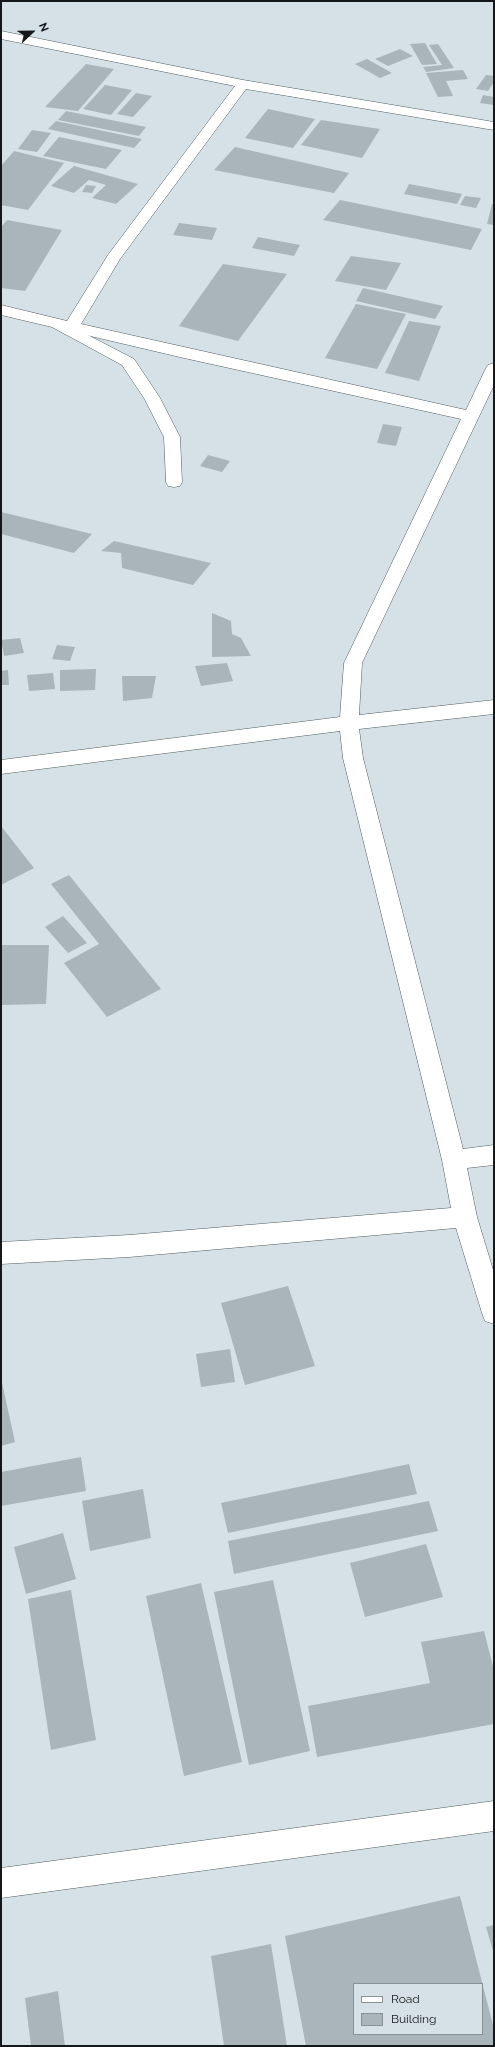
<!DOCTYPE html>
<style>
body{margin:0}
#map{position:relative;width:495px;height:2047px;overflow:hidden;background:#d5e1e6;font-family:Raleway,sans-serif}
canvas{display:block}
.frame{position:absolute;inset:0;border:2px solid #14181a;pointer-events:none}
.legend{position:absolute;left:353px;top:1983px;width:130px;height:52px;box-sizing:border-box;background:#d5e1e6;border:1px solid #889194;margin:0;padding:5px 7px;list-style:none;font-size:12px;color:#14181a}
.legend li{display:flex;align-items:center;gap:8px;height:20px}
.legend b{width:20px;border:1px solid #889194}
.north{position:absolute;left:12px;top:12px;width:40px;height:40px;-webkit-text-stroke:3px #d5e1e6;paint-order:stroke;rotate:68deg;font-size:11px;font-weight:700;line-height:16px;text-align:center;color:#14181a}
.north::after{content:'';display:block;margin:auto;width:14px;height:18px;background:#14181a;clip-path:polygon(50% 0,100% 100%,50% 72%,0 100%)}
</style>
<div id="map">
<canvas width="495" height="2047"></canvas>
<div class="frame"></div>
<ul class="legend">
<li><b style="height:5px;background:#fff"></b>Road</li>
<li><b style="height:11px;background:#a9b5ba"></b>Building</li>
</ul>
<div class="north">N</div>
</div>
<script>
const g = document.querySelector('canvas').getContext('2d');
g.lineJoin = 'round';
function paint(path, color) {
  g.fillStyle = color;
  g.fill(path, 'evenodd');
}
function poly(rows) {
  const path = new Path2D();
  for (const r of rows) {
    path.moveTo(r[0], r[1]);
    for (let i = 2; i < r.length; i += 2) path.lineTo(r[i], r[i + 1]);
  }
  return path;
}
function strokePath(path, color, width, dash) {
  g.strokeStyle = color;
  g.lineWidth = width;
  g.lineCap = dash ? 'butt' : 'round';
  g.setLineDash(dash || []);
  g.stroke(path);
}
paint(poly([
 [425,43,437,64,422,65,410,44],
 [438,44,454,68,426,72,423,67,442,65,429,45],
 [400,49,413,56,388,66,375,59],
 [367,59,392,73,380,78,355,64],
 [86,64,114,69,78,111,45,107],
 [463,70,468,79,446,81,453,96,438,97,426,73],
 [486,75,494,76,494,82,488,91,476,89],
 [105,85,132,90,111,115,83,109],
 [136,93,152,96,133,117,117,114],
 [483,95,494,97,494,105,480,103],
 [268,109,315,119,293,148,245,138],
 [66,111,146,127,139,136,58,120],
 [321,120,380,129,362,158,301,145],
 [56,121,142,139,134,148,48,129],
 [32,130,51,133,37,152,18,149],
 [59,137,122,150,106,169,43,156],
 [235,147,349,173,334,193,214,170],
 [14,151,64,163,28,210,1,205,1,166],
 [74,166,138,184,116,204,92,198,106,185,89,180,74,193,51,186],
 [409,184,462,194,457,204,404,194],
 [86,185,96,186,92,193,82,192],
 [465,196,481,198,476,208,460,205],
 [340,200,482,229,471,250,323,220],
 [492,204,494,204,494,225,487,224],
 [7,220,62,230,25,291,1,288,1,227],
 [179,223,217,228,212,240,173,235],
 [258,237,300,245,294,256,252,248],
 [351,256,401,263,386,290,335,281],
 [223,264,287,274,238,341,179,326],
 [363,288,443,306,435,319,356,301],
 [356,304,406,314,377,369,325,358],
 [409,321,441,326,419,381,385,373],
 [383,424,402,427,396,446,377,443],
 [208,455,230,461,222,472,200,466],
 [1,512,92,534,74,553,1,534],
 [114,541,211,563,193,585,122,568,121,553,101,551],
 [212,613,231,621,232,634,241,638,251,656,212,657],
 [20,638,24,653,4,656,1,640],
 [57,645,75,647,70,661,52,659],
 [227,663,233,681,201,686,195,666],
 [96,669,95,690,60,691,60,670],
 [8,670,9,685,1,685,1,671],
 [53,673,55,689,29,691,27,675],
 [122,676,156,676,152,698,123,701],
 [1,826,34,868,1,885],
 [69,875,161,989,107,1017,64,963,99,944,51,884],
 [63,916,87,943,68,953,45,927],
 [1,945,49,945,46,1004,1,1005],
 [288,1286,315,1366,245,1385,221,1303],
 [230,1349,235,1382,201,1387,196,1354],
 [1,1378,15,1442,1,1446],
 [81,1457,86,1491,1,1506,1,1472],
 [409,1464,417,1494,228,1533,221,1503],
 [143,1489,151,1538,90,1551,82,1501],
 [429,1501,438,1531,234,1574,228,1541],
 [63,1533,76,1579,26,1594,14,1547],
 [426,1544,443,1597,365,1617,350,1563],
 [273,1580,310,1751,249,1765,214,1592],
 [201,1583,242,1762,184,1776,146,1596],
 [71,1590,96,1740,51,1750,28,1599],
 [484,1631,494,1670,494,1724,317,1757,308,1706,430,1683,421,1642],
 [460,1896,494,2029,494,2046,306,2046,285,1936],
 [354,1984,482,1984,482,2034,354,2034],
 [494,1925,494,1954,486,1927],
 [271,1944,287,2046,224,2046,211,1956],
 [58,1991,65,2046,31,2046,25,1998]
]), '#a9b5ba');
const service = poly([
 [57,319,134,359,160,398,180,437,182,482,180,486,174,487,168,486,166,482,164,437,144,398,122,365,52,327,49,324,52,321,57,319]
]);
const minor = poly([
 [1,31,243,80,494,122,494,130,246,89,120,259,81,324,466,410,486,368,488,365,494,363,494,385,362,663,359,715,494,700,494,714,359,729,363,758,463,1149,494,1145,494,1165,467,1168,477,1217,494,1273,494,1324,485,1321,482,1313,456,1228,129,1257,1,1264,1,1242,129,1235,451,1208,442,1160,343,758,340,731,1,774,1,760,340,717,344,663,461,419,184,358,1,315,1,305,67,321,108,255,235,86,1,39,1,31],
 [494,1801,494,1831,1,1898,1,1868,494,1801]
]);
strokePath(service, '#515c60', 1);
strokePath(minor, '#515c60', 1);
paint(service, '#fff');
paint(minor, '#fff');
</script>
